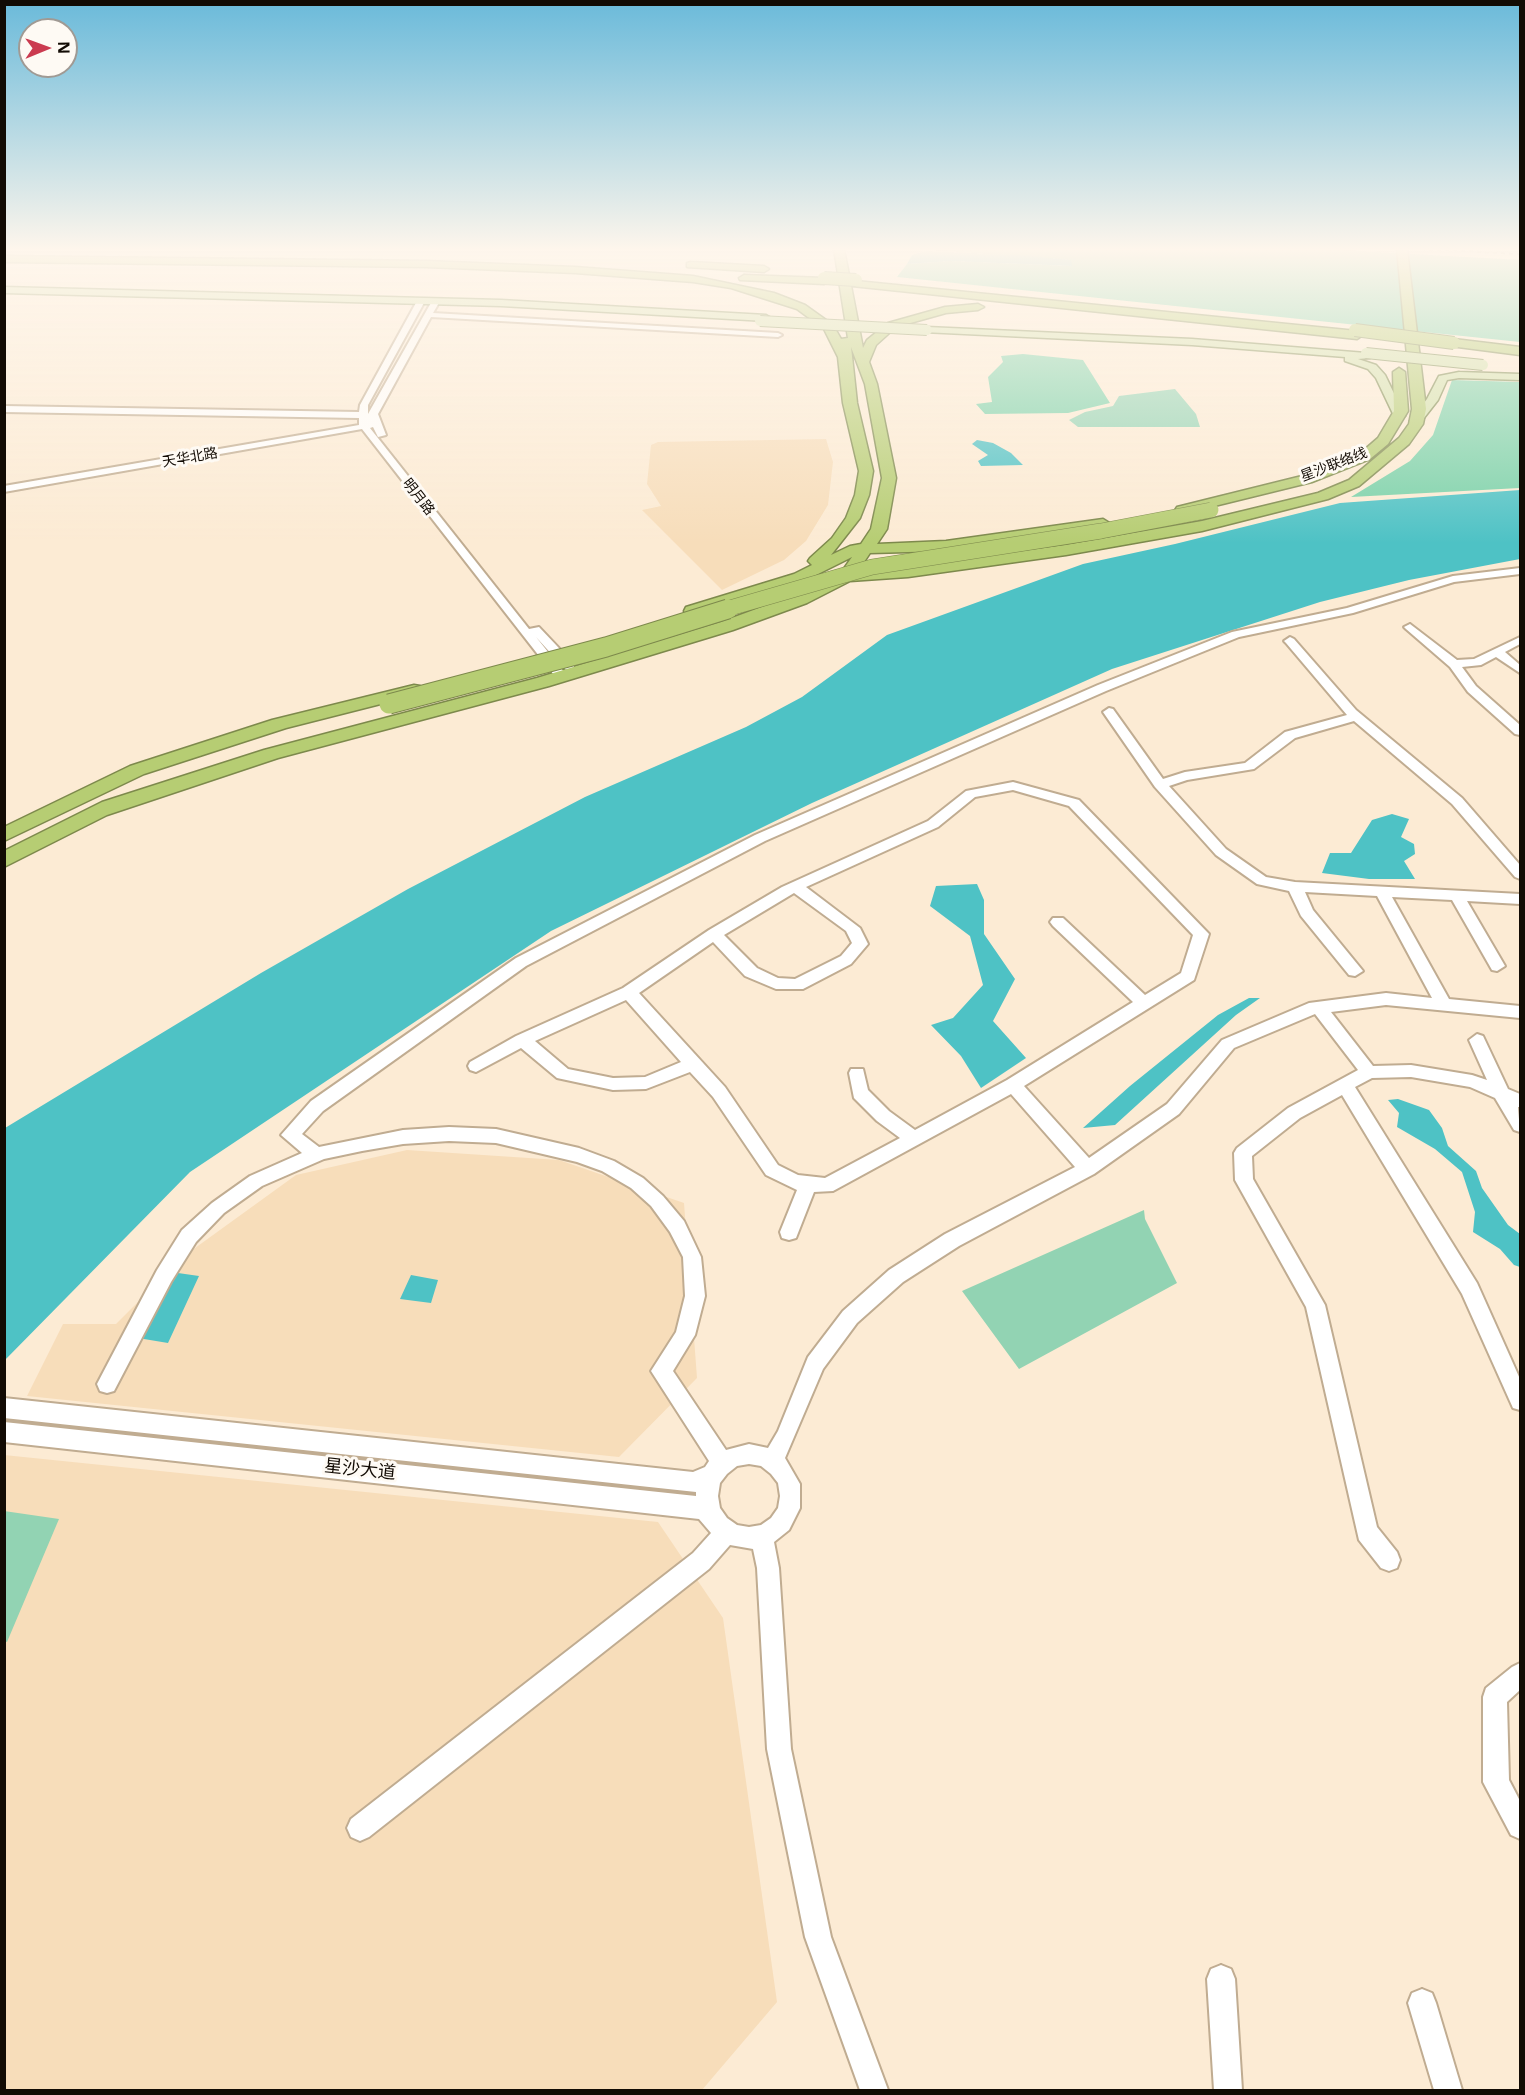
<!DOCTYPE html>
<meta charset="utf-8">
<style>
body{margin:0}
#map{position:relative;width:1525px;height:2095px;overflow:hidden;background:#fcebd4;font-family:"Noto Sans",sans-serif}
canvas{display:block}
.frame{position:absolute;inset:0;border:6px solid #120b04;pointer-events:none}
.north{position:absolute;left:18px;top:18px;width:60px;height:60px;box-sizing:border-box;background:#fefaf4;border:2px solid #a09a94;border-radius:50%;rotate:89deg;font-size:16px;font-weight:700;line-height:24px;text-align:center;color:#120b04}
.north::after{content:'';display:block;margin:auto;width:21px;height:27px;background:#cb3b50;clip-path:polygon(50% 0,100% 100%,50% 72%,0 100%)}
</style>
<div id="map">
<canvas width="1525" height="2095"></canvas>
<div class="frame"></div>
<div class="north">N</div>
</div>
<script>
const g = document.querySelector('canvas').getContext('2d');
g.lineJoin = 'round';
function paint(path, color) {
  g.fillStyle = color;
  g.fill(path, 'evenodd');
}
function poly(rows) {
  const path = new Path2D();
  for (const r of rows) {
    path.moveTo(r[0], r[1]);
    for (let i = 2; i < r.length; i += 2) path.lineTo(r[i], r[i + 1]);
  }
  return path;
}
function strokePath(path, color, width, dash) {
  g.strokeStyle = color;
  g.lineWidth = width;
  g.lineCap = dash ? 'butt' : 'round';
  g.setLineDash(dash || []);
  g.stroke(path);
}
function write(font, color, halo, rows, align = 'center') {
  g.font = font + ' "Noto Sans","Noto Sans SC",sans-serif';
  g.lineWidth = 6;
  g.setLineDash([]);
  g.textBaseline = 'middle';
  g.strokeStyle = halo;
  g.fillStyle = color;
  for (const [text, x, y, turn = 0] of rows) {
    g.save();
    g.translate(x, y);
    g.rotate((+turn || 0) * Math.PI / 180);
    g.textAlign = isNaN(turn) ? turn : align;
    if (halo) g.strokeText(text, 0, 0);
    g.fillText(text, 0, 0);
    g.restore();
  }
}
paint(poly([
 [826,439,833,462,828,505,806,541,784,560,722,590,642,510,661,506,647,484,651,445,658,442],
 [407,1150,559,1160,684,1203,697,1378,619,1457,27,1396,63,1324,116,1324,184,1256,296,1175],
 [4,1455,658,1522,723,1618,777,2002,702,2090,5,2090]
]), '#f7ddba');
paint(poly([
 [1175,389,1196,414,1200,427,1078,427,1069,420,1085,412,1113,406,1119,396],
 [1144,1210,1145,1219,1177,1283,1019,1369,962,1291],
 [4,1511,59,1519,7,1642,4,1641]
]), '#92d3b3');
paint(poly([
 [919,249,1324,249,1520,260,1520,342,897,277,907,264,951,261,1071,266,1071,260],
 [1023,354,1083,360,1110,403,1068,413,985,414,976,404,992,402,988,377,1003,362,1001,356],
 [1452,380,1520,382,1520,488,1351,497,1410,461,1433,435]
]), '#79d1a9');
paint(poly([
 [925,251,1020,255,1071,260,1072,266,951,261,907,264,912,255],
 [977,440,993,443,1011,453,1023,465,981,466,978,461,988,455,972,444],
 [1520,490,1520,559,1409,580,1320,602,1112,669,812,803,551,931,190,1172,5,1360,5,1128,261,973,408,889,585,797,746,727,802,697,887,635,1083,564,1175,544,1340,503],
 [1392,814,1409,819,1401,837,1414,844,1415,854,1404,861,1415,879,1369,879,1322,873,1330,853,1351,853,1372,820],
 [977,884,984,900,984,934,1015,979,993,1021,1026,1058,981,1088,961,1056,931,1025,953,1018,983,985,970,936,930,906,936,886],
 [1249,998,1260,998,1236,1015,1115,1125,1083,1128,1130,1086,1218,1015],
 [1398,1099,1429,1110,1442,1128,1448,1146,1476,1171,1482,1188,1508,1225,1520,1234,1520,1267,1514,1265,1500,1249,1473,1232,1475,1212,1462,1172,1435,1149,1397,1127,1399,1113,1388,1100],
 [171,1272,199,1276,168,1343,138,1338],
 [411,1275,438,1280,431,1303,400,1299]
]), '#4ec2c5');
const minor = poly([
 [421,299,425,301,368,405,368,414,432,301,436,299,440,301,433,313,778,333,782,335,778,337,431,317,378,414,386,435,378,437,373,427,370,428,529,629,539,627,574,664,574,670,566,670,536,637,565,673,565,679,557,679,362,429,4,492,4,486,359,425,359,418,4,412,4,406,359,412,360,405,417,301,421,299],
 [1520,568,1520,574,1454,582,1353,613,1239,637,1106,691,765,841,526,966,323,1111,302,1134,319,1147,403,1130,449,1127,496,1129,579,1148,614,1161,643,1178,663,1196,684,1221,701,1257,705,1296,695,1335,673,1371,726,1450,749,1444,768,1448,778,1431,808,1357,843,1311,889,1270,945,1234,1075,1167,1011,1094,833,1191,814,1192,796,1238,789,1240,782,1238,780,1232,797,1190,766,1175,713,1097,690,1072,646,1089,613,1090,557,1078,521,1048,476,1072,470,1070,468,1066,470,1062,516,1036,623,988,709,930,782,887,928,821,966,791,1013,782,1079,800,1209,934,1194,980,1024,1086,1089,1158,1167,1104,1222,1040,1309,1003,1386,993,1432,998,1377,896,1305,892,1313,910,1363,971,1355,976,1349,975,1301,916,1289,891,1257,884,1216,855,1155,787,1103,712,1109,708,1113,709,1163,779,1185,772,1245,763,1285,732,1347,715,1286,643,1284,641,1290,637,1294,639,1356,710,1462,798,1520,865,1520,879,1515,877,1452,804,1354,721,1295,738,1254,769,1187,780,1169,786,1226,849,1266,877,1295,882,1520,894,1520,904,1467,901,1505,966,1497,971,1492,970,1452,900,1392,897,1449,999,1520,1006,1520,1018,1386,1005,1331,1012,1373,1066,1411,1065,1472,1075,1487,1080,1469,1040,1477,1034,1483,1036,1508,1089,1520,1094,1520,1107,1518,1107,1520,1132,1514,1130,1495,1098,1470,1087,1411,1077,1372,1078,1355,1087,1477,1283,1520,1379,1520,1410,1513,1408,1462,1294,1342,1095,1300,1118,1252,1156,1253,1179,1325,1305,1377,1527,1397,1552,1400,1560,1397,1568,1389,1571,1381,1568,1359,1540,1306,1307,1235,1180,1234,1153,1237,1148,1288,1108,1358,1070,1315,1014,1234,1048,1179,1114,1094,1174,959,1246,903,1282,857,1323,823,1369,785,1458,800,1484,800,1508,789,1530,774,1542,779,1568,791,1749,831,1937,888,2090,860,2090,805,1937,767,1749,757,1568,753,1549,730,1545,709,1569,369,1837,360,1841,351,1837,347,1828,351,1819,693,1553,711,1533,699,1519,4,1442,4,1422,696,1496,696,1492,4,1418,4,1398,693,1472,705,1467,709,1461,651,1371,676,1332,685,1296,683,1257,670,1232,651,1206,631,1188,602,1171,577,1162,496,1143,449,1141,403,1144,362,1151,324,1159,262,1186,224,1213,196,1242,171,1282,114,1391,107,1393,100,1391,97,1384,157,1270,182,1230,212,1203,250,1176,302,1153,281,1135,311,1101,516,958,755,835,1098,685,1232,632,1347,608,1453,576,1520,568],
 [1013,790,1069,806,1193,935,1181,973,1145,995,1063,918,1053,918,1050,922,1053,926,1133,1002,1007,1080,915,1130,889,1111,868,1090,863,1069,851,1069,849,1073,854,1098,877,1121,900,1138,825,1178,798,1175,778,1165,725,1087,639,993,713,942,745,976,776,989,803,989,851,964,868,944,860,928,806,887,938,827,975,797,1013,790],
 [794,893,846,931,852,943,841,956,795,979,778,978,757,968,724,935,794,893],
 [626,1000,681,1062,645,1077,613,1078,568,1069,535,1041,626,1000],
 [749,1464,761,1466,771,1474,778,1483,780,1496,778,1508,771,1518,761,1525,749,1527,737,1525,727,1518,720,1508,718,1496,720,1483,727,1474,737,1466,749,1464],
 [1410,624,1457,660,1474,659,1520,637,1520,644,1505,652,1520,665,1520,673,1496,657,1481,665,1462,667,1476,686,1520,725,1520,735,1515,734,1468,692,1450,667,1406,629,1404,627,1410,624],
 [1520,1663,1520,1690,1507,1702,1509,1780,1520,1801,1520,1839,1511,1835,1483,1782,1483,1697,1486,1688,1512,1667,1520,1663],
 [1221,1965,1231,1969,1235,1979,1242,2090,1214,2090,1207,1979,1211,1969,1221,1965],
 [1422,1989,1432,1993,1436,2003,1462,2090,1434,2090,1408,2003,1412,1993,1422,1989]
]);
const major = poly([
 [4,287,501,300,766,315,771,318,766,321,501,306,4,293,4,287],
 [927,327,1192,339,1366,353,1371,356,1370,358,1358,359,1376,365,1385,375,1405,416,1395,418,1376,378,1368,369,1345,361,1345,357,1192,345,923,332,922,330,927,327],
 [1459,372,1520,374,1520,380,1459,378,1447,380,1438,400,1420,423,1412,423,1410,421,1427,399,1439,376,1459,372]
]);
const highway = poly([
 [834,249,844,249,863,348,867,340,888,323,945,307,978,304,984,307,978,310,946,313,896,327,876,345,869,362,877,384,896,478,887,529,877,544,946,541,1103,519,1111,524,1103,529,946,551,870,553,858,571,908,567,1066,545,1202,521,1318,493,1349,480,1399,438,1409,424,1412,409,1397,249,1407,249,1426,409,1423,424,1409,444,1359,486,1328,499,1202,531,1066,555,908,577,850,581,807,603,733,630,549,686,278,758,107,815,4,867,4,851,102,802,264,750,537,678,721,622,827,583,840,574,852,557,806,580,698,615,686,615,684,611,686,607,794,574,812,565,808,561,810,558,832,538,846,518,855,495,859,471,843,403,838,357,824,329,797,309,731,288,693,282,575,273,426,267,4,262,4,256,426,261,575,267,693,276,774,293,805,305,833,325,841,339,848,338,834,249],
 [851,347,865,384,882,478,871,529,861,544,850,546,831,555,860,518,869,495,873,471,857,403,851,347],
 [691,262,764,266,769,269,764,272,687,267,687,263,691,262],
 [744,275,824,278,829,281,824,284,740,280,739,278,744,275],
 [856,281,1357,331,1363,335,1357,339,852,286,851,284,856,281],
 [1454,339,1520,347,1520,355,1450,346,1448,343,1454,339],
 [1399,368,1405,372,1408,411,1388,444,1370,459,1312,482,1182,514,1175,510,1177,507,1302,476,1363,451,1378,438,1394,411,1393,372,1399,368],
 [414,685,420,686,423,690,420,694,286,728,144,774,4,841,4,827,130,766,272,720,414,685]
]);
strokePath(minor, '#c0ac91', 4);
strokePath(major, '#7d894c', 3);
strokePath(highway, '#7d894c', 3);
paint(minor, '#fff');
paint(major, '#d3e1ab');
paint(highway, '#b6cd73');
strokePath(poly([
 [1421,249,1520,254]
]), '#7f7465', 2, [4, 4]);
const majorBridge = poly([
 [760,321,927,330],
 [1366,353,1483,365]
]);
const highwayBridgeFar2 = poly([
 [824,278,856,280],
 [1355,330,1454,343]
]);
const highwayBridgeFar1 = poly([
 [723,610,872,567,1101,531,1211,510]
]);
const highwayBridge = poly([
 [389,704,606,647,728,609]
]);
strokePath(majorBridge, '#7d894c', 12, []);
strokePath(highwayBridgeFar2, '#7d894c', 14, []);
strokePath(highwayBridgeFar1, '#7d894c', 16, []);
strokePath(highwayBridge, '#7d894c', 21, []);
strokePath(majorBridge, '#d3e1ab', 10);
strokePath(highwayBridgeFar2, '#b6cd73', 12);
strokePath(highwayBridgeFar1, '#b6cd73', 15);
strokePath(highwayBridge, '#b6cd73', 19);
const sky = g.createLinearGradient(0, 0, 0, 543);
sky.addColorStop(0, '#6abada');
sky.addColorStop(0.46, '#fef6ec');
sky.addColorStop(1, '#fef6ec00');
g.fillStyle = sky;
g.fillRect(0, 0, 1525, 543);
write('14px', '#120b04', '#fefaf4', [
 ["天华北路",190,458,-10],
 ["星沙联络线",1334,465,-21],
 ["明月路",418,497,52]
]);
write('18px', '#120b04', '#fefaf4', [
 ["星沙大道",360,1470,6]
]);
</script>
